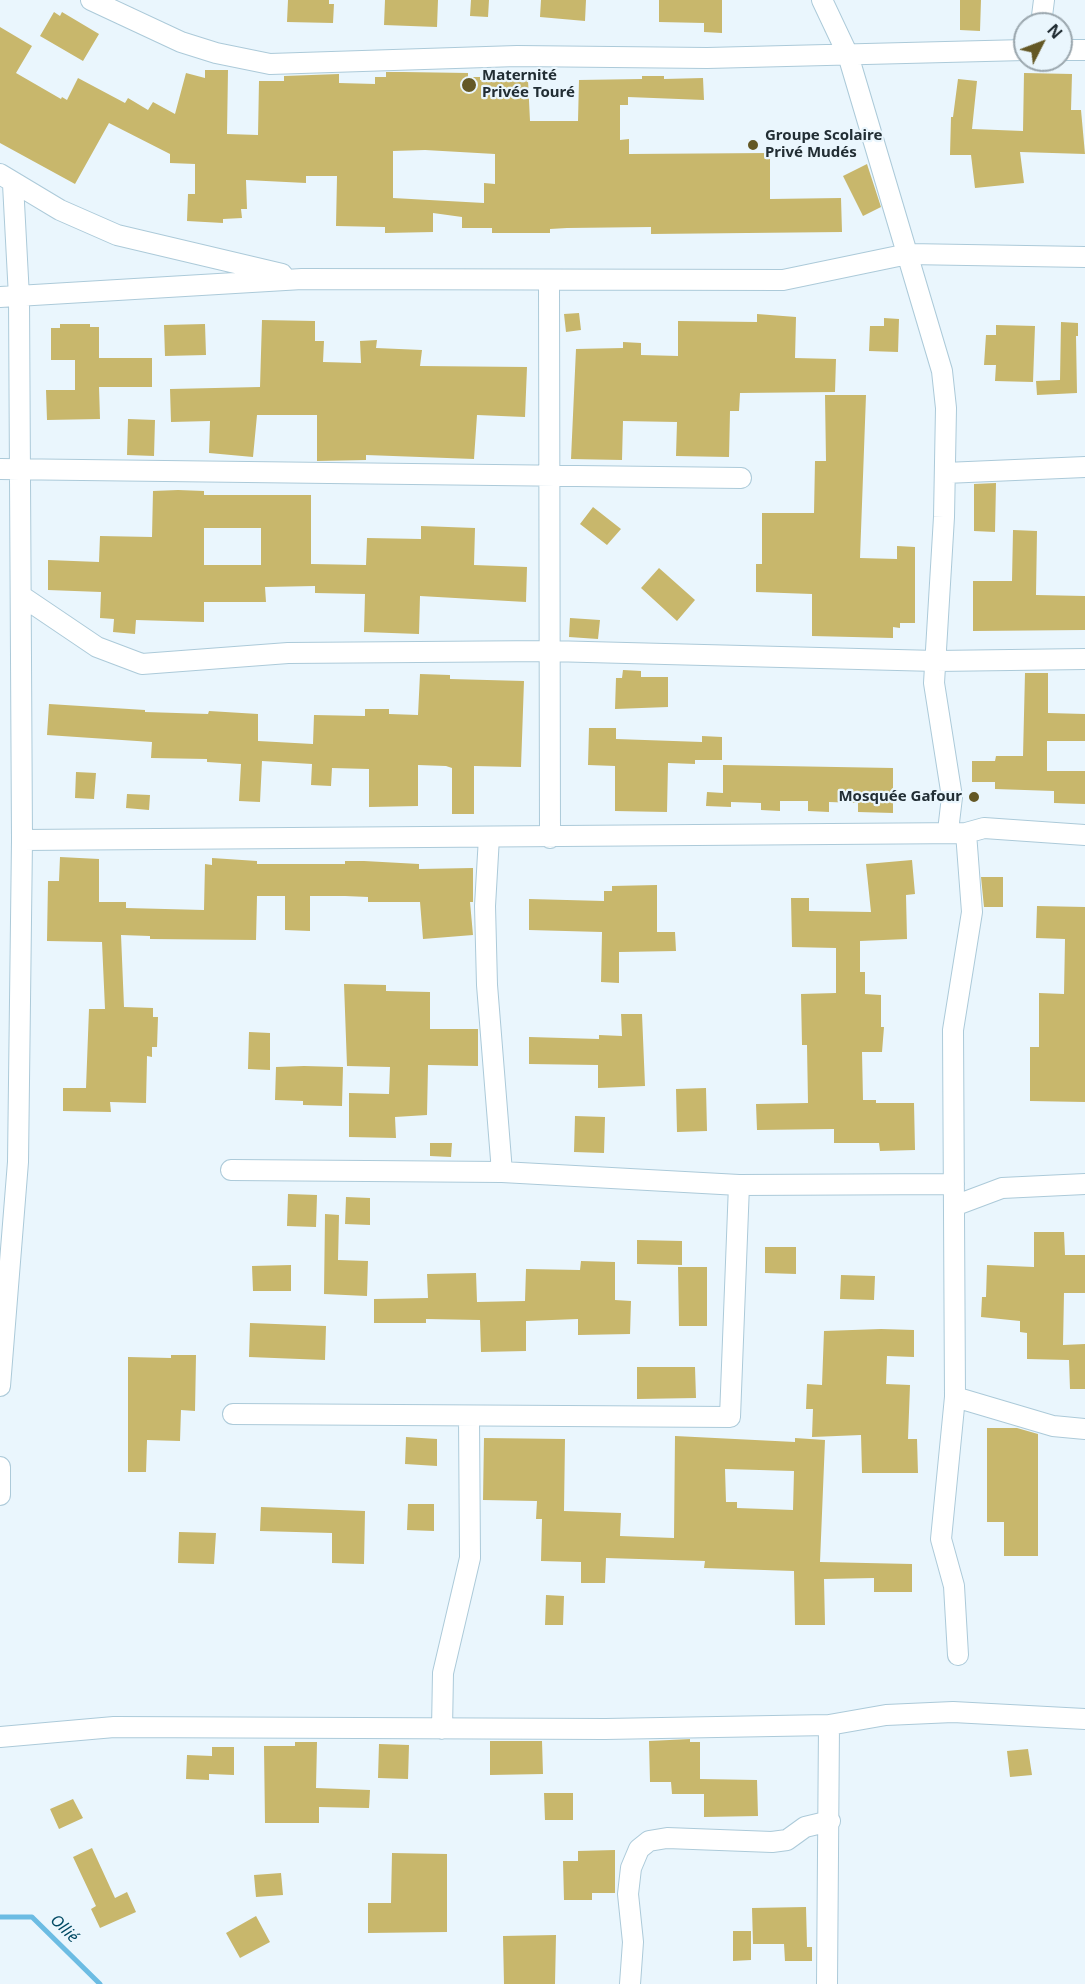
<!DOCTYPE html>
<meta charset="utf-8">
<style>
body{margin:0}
#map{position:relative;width:1085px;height:1984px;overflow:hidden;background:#eaf6fd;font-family:"Noto Sans",sans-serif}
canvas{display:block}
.north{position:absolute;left:1013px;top:12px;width:60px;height:60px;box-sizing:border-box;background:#eaf6fd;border:2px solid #9aa6ad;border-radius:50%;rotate:48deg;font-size:16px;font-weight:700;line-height:24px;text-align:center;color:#222e34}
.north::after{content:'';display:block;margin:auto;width:21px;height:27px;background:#645825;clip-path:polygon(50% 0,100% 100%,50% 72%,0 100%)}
</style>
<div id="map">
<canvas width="1085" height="1984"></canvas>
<div class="north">N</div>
</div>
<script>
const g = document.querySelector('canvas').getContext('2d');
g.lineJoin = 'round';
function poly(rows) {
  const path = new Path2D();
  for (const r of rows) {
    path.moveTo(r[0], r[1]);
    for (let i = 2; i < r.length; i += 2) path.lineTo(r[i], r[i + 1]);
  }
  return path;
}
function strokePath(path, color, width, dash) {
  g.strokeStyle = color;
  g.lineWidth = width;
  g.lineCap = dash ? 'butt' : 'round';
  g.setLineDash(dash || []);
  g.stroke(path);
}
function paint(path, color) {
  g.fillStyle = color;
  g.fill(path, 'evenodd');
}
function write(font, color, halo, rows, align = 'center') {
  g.font = font + ' "Noto Sans",sans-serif';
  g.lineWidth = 4.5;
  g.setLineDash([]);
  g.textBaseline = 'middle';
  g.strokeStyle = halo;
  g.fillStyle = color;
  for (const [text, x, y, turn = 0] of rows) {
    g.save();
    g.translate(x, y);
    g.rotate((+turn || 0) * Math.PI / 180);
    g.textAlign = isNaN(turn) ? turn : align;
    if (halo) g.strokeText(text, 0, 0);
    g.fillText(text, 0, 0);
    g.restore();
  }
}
strokePath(poly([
 [0,1917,32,1917,100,1984]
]), '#6cbce3', 5);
paint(poly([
 [288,0,329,0,329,4,334,4,333,23,287,22],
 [385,0,438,0,437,27,384,25],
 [471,0,489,0,488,17,470,16],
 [541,0,586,0,585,21,540,17],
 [659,0,722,0,722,33,704,32,704,23,659,22],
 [960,0,981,0,980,31,960,30],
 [54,12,60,16,62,12,99,34,83,61,40,36],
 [0,27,32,46,16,73,61,99,62,97,67,100,78,78,125,103,128,98,148,110,153,102,175,114,186,73,205,78,205,70,228,70,227,134,258,135,259,81,284,81,284,76,339,74,339,83,375,84,375,77,386,77,386,72,403,72,468,73,468,77,480,77,480,80,528,80,530,121,578,121,579,80,642,79,642,76,664,76,664,79,703,78,704,100,628,97,628,105,620,105,620,140,629,139,629,154,770,153,770,199,841,198,842,232,651,234,651,227,567,228,550,229,550,233,492,233,492,228,462,228,462,217,433,213,433,232,385,233,385,227,336,226,337,176,306,176,306,183,246,180,247,209,241,209,242,218,223,219,223,223,187,221,188,194,195,194,195,164,170,163,170,154,109,123,75,184,0,143],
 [425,150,495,154,495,184,484,183,484,203,393,198,393,151],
 [1024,73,1072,74,1071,110,1081,110,1085,154,1020,152,1024,183,975,188,971,155,950,155,951,117,953,117,958,79,977,81,972,129,1023,131],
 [867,164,881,207,863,216,843,176],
 [579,313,581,330,566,332,564,314],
 [757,314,796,317,795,358,836,359,835,392,740,393,739,411,730,411,729,457,676,456,677,422,623,421,622,460,571,459,576,349,623,348,623,342,641,343,641,355,678,356,678,321,757,322],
 [884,318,899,319,898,352,869,351,870,326,884,326],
 [262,320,315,321,315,341,324,341,323,362,361,363,360,341,377,340,376,348,422,350,420,366,527,367,525,417,477,415,474,459,366,455,366,460,317,461,317,415,257,415,253,457,209,453,210,421,171,422,170,389,260,387],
 [1061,322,1078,323,1078,336,1076,336,1077,393,1037,395,1036,381,1060,380],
 [60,324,90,324,90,327,99,327,99,358,152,358,152,387,99,387,100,419,47,420,46,390,75,390,75,360,51,360,51,328,60,328],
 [205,324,206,355,165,356,164,325],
 [996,325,1035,326,1033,382,995,381,996,365,984,365,986,335,996,335],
 [825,395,866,395,860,558,897,559,897,546,915,547,915,623,900,623,900,628,893,627,893,638,812,636,812,594,756,592,756,564,762,564,762,513,814,513,815,461,826,461],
 [128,419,155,420,154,456,127,455],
 [996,483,995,532,974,531,974,484],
 [178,490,204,491,204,495,311,495,311,564,366,565,367,538,421,539,421,526,475,528,474,565,527,567,526,602,420,596,419,634,364,632,365,594,315,593,315,586,265,587,266,602,204,602,204,622,136,620,135,634,113,632,114,619,100,618,101,592,48,590,48,560,99,562,100,536,152,537,153,491],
 [204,528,261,528,261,565,204,565],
 [593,507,621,529,607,545,580,524],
 [1013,530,1037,531,1036,595,1085,596,1085,630,973,631,973,581,1012,581],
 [659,568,695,600,677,621,641,588],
 [570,618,600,620,598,639,569,637],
 [623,670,641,671,641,677,668,677,668,707,615,709,616,678,622,678],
 [1025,673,1048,673,1048,713,1085,714,1085,741,1047,741,1047,771,1085,771,1085,804,1054,803,1054,791,995,789,995,782,972,782,972,761,995,761,996,756,1023,756],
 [420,674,450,675,450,679,524,681,521,767,474,766,474,814,452,814,452,768,446,766,418,765,418,806,369,807,369,769,332,768,331,786,311,785,312,764,262,761,260,802,239,801,241,764,207,762,207,759,151,758,152,742,47,735,49,704,145,710,145,712,208,714,209,711,258,714,258,741,313,744,314,715,365,716,365,709,389,709,389,714,418,715],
 [589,728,616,728,616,739,702,742,702,736,722,737,722,760,695,760,695,764,668,763,667,812,615,811,615,766,588,765],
 [723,765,893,768,893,813,858,812,858,803,829,802,829,812,808,811,808,801,780,801,780,811,761,810,761,803,731,802,731,807,706,806,707,792,723,793],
 [76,772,96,773,94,799,75,798],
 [127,794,150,795,149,810,126,808],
 [60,857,99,859,99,902,126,902,126,908,204,910,205,864,212,865,212,858,257,861,257,864,345,864,345,861,364,861,419,864,419,869,473,868,473,902,470,902,473,935,423,939,420,902,368,902,368,897,345,896,310,896,310,931,285,930,285,896,257,896,256,940,150,939,150,936,121,935,124,1007,153,1008,153,1017,158,1017,157,1047,152,1047,152,1057,147,1056,146,1103,110,1102,111,1112,63,1111,63,1088,86,1088,89,1009,105,1009,102,942,47,941,48,881,59,881],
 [912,860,915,894,906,895,907,939,860,941,860,972,865,972,865,994,881,995,881,1027,884,1027,882,1052,862,1052,863,1100,876,1100,876,1103,914,1103,915,1150,880,1151,879,1143,834,1143,834,1129,757,1130,756,1104,808,1103,807,1045,802,1045,801,994,836,993,836,948,792,947,791,898,809,898,809,911,871,912,866,864],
 [981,877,1003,877,1003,907,984,907],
 [657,885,657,932,675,932,676,951,619,952,619,983,601,982,602,932,529,930,529,899,604,901,604,891,612,891,612,886],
 [1037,906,1085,907,1085,1102,1030,1101,1030,1047,1039,1047,1039,993,1064,994,1065,939,1036,938],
 [344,984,386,985,386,991,430,992,430,1029,478,1029,478,1066,428,1065,427,1115,395,1117,396,1138,349,1137,349,1093,389,1094,390,1067,347,1066],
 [621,1014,642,1014,645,1086,598,1088,598,1065,529,1064,529,1037,599,1039,599,1035,622,1036],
 [249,1032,270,1033,270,1070,248,1069],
 [304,1066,343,1067,342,1106,303,1105,303,1101,275,1100,276,1067],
 [706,1088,707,1131,677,1132,676,1089],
 [575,1116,605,1117,604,1153,574,1152],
 [430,1143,452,1143,451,1157,430,1156],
 [288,1194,317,1195,316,1227,287,1226],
 [346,1197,370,1198,370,1225,345,1224],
 [325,1214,339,1215,338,1260,368,1261,367,1296,324,1294],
 [1034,1232,1064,1232,1065,1255,1085,1255,1085,1293,1064,1293,1063,1345,1085,1344,1085,1389,1070,1389,1069,1360,1027,1359,1027,1333,1020,1332,1020,1321,981,1317,982,1297,986,1297,987,1265,1034,1267],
 [637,1240,682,1241,682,1265,637,1264],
 [765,1247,796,1247,796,1274,765,1273],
 [581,1261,615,1262,615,1300,631,1301,630,1334,578,1335,578,1319,526,1321,526,1351,481,1352,480,1320,426,1319,426,1323,374,1323,374,1299,428,1298,427,1274,476,1273,477,1302,525,1301,526,1269,580,1270],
 [291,1265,291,1291,253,1291,252,1266],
 [678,1267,707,1267,707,1326,679,1326],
 [841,1275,875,1276,874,1300,840,1299],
 [250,1323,326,1326,325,1360,249,1357],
 [881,1329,914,1330,914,1357,887,1356,886,1384,910,1385,908,1439,917,1439,918,1473,862,1473,861,1435,812,1437,813,1409,806,1409,807,1384,822,1385,824,1331],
 [171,1355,196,1355,195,1411,181,1410,180,1441,147,1440,146,1472,128,1472,128,1357,171,1358],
 [637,1367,695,1367,696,1398,637,1399],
 [987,1428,1017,1428,1038,1434,1038,1556,1004,1556,1004,1522,987,1522],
 [675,1436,795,1442,795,1438,825,1440,820,1562,912,1564,912,1592,874,1592,874,1578,824,1579,825,1625,795,1625,794,1571,704,1568,705,1561,606,1558,605,1583,581,1583,581,1562,541,1561,542,1519,536,1519,537,1501,483,1500,484,1438,565,1439,564,1511,621,1513,620,1536,674,1538],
 [725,1469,794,1471,793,1510,737,1508,737,1502,726,1502],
 [406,1437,437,1439,437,1466,405,1464],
 [408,1504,434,1504,434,1531,407,1530],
 [261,1507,365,1511,364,1564,332,1563,332,1533,260,1531],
 [179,1532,216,1533,214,1564,178,1563],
 [546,1595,564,1596,563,1625,545,1625],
 [690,1739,690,1742,700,1742,700,1779,757,1780,758,1816,704,1817,704,1794,672,1794,671,1782,650,1782,649,1741],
 [490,1741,542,1741,543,1774,490,1775],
 [295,1742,317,1742,316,1788,370,1790,369,1808,319,1807,319,1823,265,1823,264,1746,295,1746],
 [379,1744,409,1745,408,1779,378,1778],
 [212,1747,234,1747,234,1775,209,1774,209,1780,186,1779,187,1755,212,1756],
 [1028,1749,1032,1775,1010,1777,1007,1751],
 [544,1793,573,1793,573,1820,545,1820],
 [73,1799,83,1818,59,1829,50,1809],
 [92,1848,115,1898,127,1892,136,1912,100,1928,91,1909,96,1906,73,1857],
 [615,1850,615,1893,592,1893,592,1900,564,1900,563,1861,578,1861,578,1851],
 [392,1853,447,1854,447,1932,368,1933,368,1903,391,1903],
 [281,1873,283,1895,256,1897,254,1875],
 [806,1907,807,1947,812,1947,812,1961,785,1961,784,1944,753,1944,752,1908],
 [256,1916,270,1942,240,1958,226,1933],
 [733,1931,751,1931,751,1960,733,1961],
 [556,1935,555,1984,504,1984,503,1936]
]), '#c8b76c');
const minor = poly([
 [91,0,181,42,216,53,270,64,517,56,707,58,1025,50],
 [822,0,848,55,942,371,946,408,944,517,934,683,952,797,948,831],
 [1041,24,1044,0],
 [1061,50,1085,50],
 [0,174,60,210,117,235,282,274],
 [549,280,550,838],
 [0,297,302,279,783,280,908,254,1085,257],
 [0,469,741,478],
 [945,473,1085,467],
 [23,597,97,647,142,664,288,653,549,651,936,661,1085,659],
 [489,837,485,906,487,985,502,1172],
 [22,840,966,833],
 [231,1170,502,1172,739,1185,954,1184],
 [954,1206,1002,1188,1085,1184],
 [0,1386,18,1162,22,840,19,297,13,184],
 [955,1397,1053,1426,1085,1429],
 [233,1414,730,1417,739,1185],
 [0,1467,0,1495],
 [958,1655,954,1586,941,1539,955,1397,953,1030,972,912,966,833,984,828,1085,835],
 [442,1729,443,1673,470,1558,469,1417],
 [0,1737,114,1727,605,1729,829,1725,886,1715,953,1712,1085,1719],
 [630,1984,633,1942,628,1894,631,1868,639,1849,649,1841,667,1838,772,1842,787,1840,805,1827,830,1821],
 [827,1984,829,1725]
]);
strokePath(minor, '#accad9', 22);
strokePath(minor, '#fff', 20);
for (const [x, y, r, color] of [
 [469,85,8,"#645825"],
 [753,145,6,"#645825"],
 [974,797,6,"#645825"]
]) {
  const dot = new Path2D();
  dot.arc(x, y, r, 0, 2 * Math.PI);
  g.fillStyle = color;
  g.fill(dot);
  strokePath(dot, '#eaf6fd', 2);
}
write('bold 15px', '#222e34', '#eaf6fd', [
 ["Maternité",482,76],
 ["Privée Touré",482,93],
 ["Groupe Scolaire",765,136],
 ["Privé Mudés",765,153],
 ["Mosquée Gafour",962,797,"right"]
], 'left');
write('italic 16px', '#004963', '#eaf6fd', [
 ["Ollié",64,1929,45]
]);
</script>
